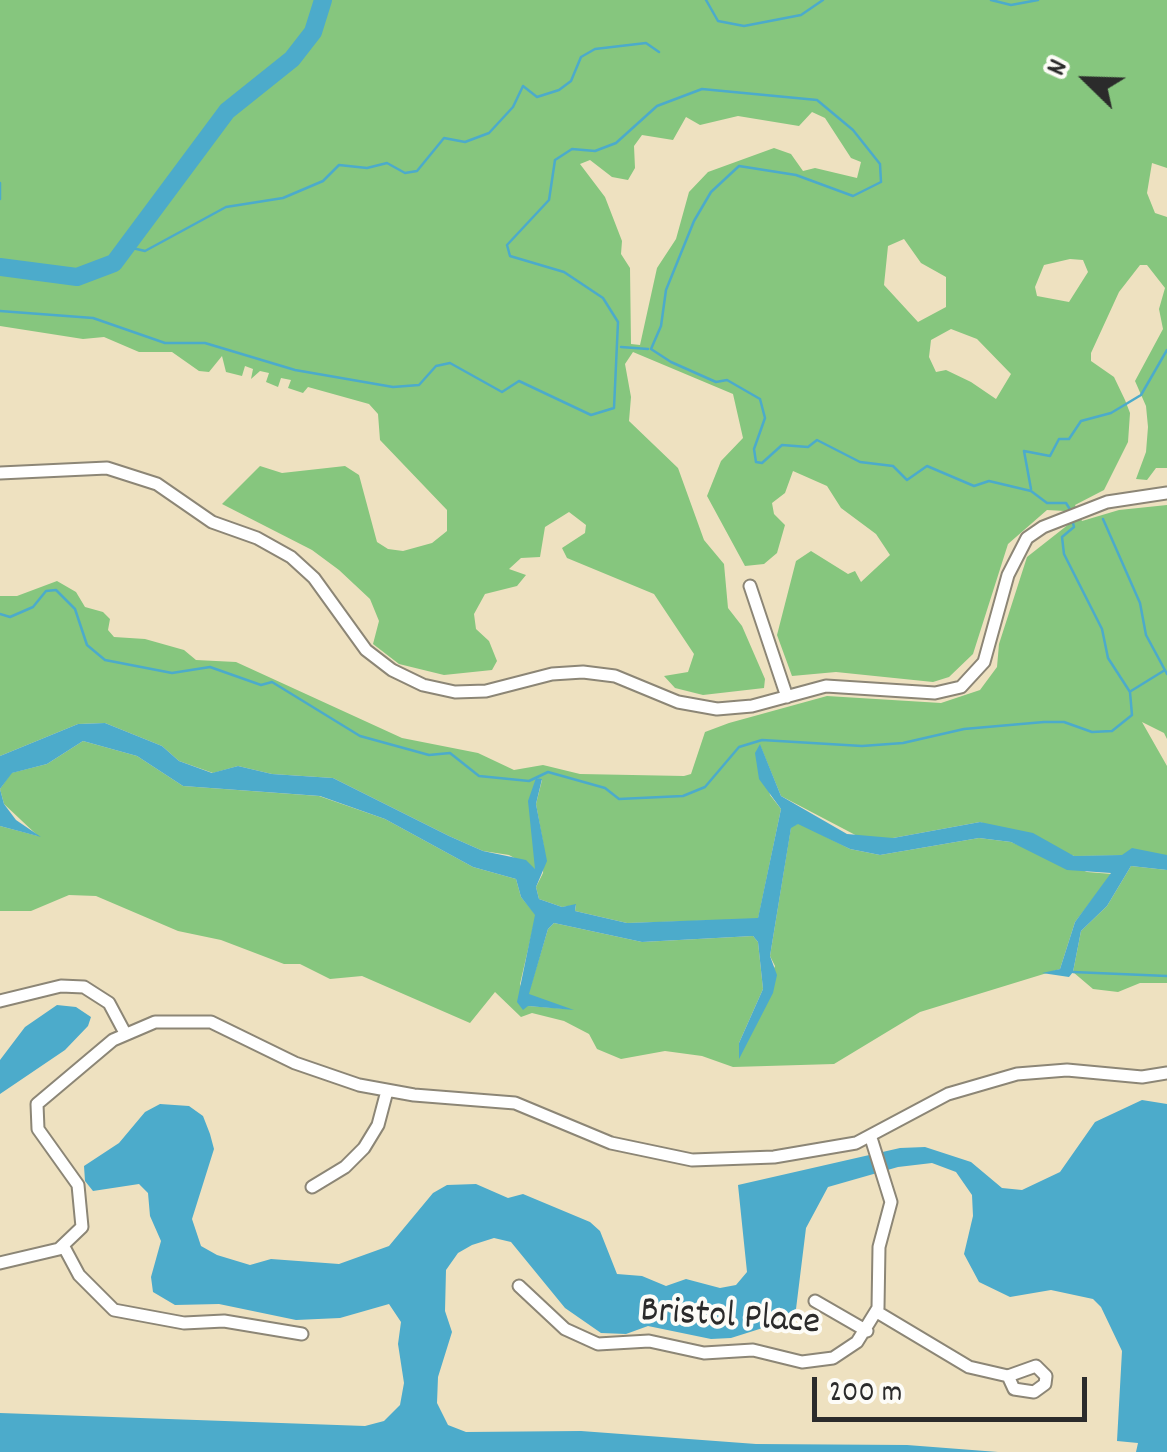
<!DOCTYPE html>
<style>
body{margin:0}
#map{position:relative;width:1167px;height:1452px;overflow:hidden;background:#eee1c0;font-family:Dekko,sans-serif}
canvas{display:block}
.north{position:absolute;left:1037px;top:30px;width:100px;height:100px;-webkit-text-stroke:8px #fdfcf7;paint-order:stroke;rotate:293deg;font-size:28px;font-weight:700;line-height:40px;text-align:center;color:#2b2b2b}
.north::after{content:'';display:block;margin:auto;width:35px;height:45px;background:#2b2b2b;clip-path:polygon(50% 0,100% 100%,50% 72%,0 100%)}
.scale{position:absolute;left:812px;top:1377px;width:275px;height:45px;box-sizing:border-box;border:5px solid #2b2b2b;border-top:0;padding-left:12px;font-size:30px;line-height:35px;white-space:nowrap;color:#2b2b2b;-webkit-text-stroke:8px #fdfcf7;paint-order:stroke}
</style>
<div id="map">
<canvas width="1167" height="1452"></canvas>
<div class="north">N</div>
<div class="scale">200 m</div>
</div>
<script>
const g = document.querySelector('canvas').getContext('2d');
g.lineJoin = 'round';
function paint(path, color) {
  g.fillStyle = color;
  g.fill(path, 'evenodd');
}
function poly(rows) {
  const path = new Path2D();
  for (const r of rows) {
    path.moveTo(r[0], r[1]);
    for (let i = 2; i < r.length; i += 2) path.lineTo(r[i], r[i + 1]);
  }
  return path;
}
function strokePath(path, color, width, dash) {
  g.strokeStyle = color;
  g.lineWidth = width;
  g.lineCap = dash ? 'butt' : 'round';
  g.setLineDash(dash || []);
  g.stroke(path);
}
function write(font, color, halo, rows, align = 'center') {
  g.font = font + ' Dekko,sans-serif';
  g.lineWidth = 8;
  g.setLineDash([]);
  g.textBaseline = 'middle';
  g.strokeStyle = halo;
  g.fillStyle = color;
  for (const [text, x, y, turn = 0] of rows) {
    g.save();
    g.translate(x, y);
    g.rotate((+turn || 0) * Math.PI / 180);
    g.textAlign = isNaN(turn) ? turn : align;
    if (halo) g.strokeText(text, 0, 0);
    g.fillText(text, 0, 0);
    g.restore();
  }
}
paint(poly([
 [0,0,1167,0,1167,168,1152,163,1147,193,1155,213,1167,217,1167,468,1156,468,1147,480,1136,479,1146,452,1148,427,1146,406,1135,381,1163,329,1159,309,1165,288,1147,265,1140,265,1119,292,1091,353,1091,361,1114,377,1125,400,1130,413,1128,442,1104,490,1075,505,1082,521,1119,510,1167,505,1167,739,1164,733,1142,722,1167,766,1167,855,1074,856,980,822,893,838,863,839,781,796,760,745,770,795,781,809,758,919,627,923,575,911,576,905,562,907,539,899,536,887,543,873,544,848,536,804,542,780,536,778,535,855,536,870,509,855,483,851,449,836,333,778,272,774,238,766,213,773,179,761,162,746,105,723,78,724,0,756,0,596,17,596,57,581,76,592,85,607,103,612,110,619,108,630,114,637,145,639,184,650,196,660,236,662,402,738,478,753,514,770,543,765,580,774,684,776,691,774,705,732,729,723,827,696,941,703,980,690,997,667,999,644,1027,557,1069,524,1065,511,1047,510,1008,544,973,654,949,677,933,682,836,672,792,676,777,635,796,561,811,551,848,574,855,571,861,582,890,555,876,534,841,508,827,486,793,471,785,493,772,503,774,514,785,525,777,553,764,564,745,566,707,496,721,461,743,438,733,394,633,352,625,364,631,397,629,421,678,468,704,540,724,564,728,608,742,626,765,679,764,688,703,695,675,688,664,676,688,672,694,654,654,594,567,558,562,548,585,533,586,525,569,512,545,527,540,557,521,558,509,569,526,575,517,586,485,594,474,614,476,629,489,641,497,661,492,670,444,675,399,664,373,644,379,621,370,599,339,570,312,550,222,504,260,466,282,473,345,466,359,475,377,542,388,549,403,551,432,543,447,531,447,510,380,440,378,414,369,404,308,387,303,393,288,388,291,380,281,378,278,387,266,382,269,373,260,371,251,379,253,369,245,366,242,376,226,372,222,356,209,372,199,371,172,352,139,352,104,337,83,339,0,326],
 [812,112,825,118,851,158,861,162,857,178,815,168,803,171,791,154,774,148,708,172,689,192,676,239,657,268,640,345,631,344,630,268,621,254,622,241,605,197,580,164,590,160,612,177,628,180,635,168,634,146,642,135,673,140,686,117,700,125,738,116,799,126],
 [904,239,921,263,946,277,946,307,918,322,884,285,888,246],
 [1070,259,1083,260,1088,272,1069,302,1037,296,1035,287,1044,265],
 [951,329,977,339,1011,374,996,399,971,382,946,370,936,372,929,357,931,340],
 [83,741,137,756,183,786,319,796,385,819,473,867,516,879,521,897,536,915,520,984,528,1006,568,1009,528,995,548,929,554,923,642,942,753,936,758,942,763,989,739,1043,739,1057,775,966,770,956,791,827,799,823,850,849,880,855,979,838,1011,842,1087,872,1112,874,1075,922,1060,969,920,1012,834,1064,733,1067,702,1056,665,1051,621,1059,597,1049,589,1034,564,1021,532,1013,521,1017,495,992,470,1023,362,976,330,979,300,964,284,964,221,940,178,931,96,896,69,895,31,911,0,911,0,826,38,836,4,804,0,789,11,773,47,764],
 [1131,866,1167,870,1167,983,1140,983,1118,992,1093,989,1073,972,1081,931,1107,906]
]), '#86c67e');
paint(poly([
 [105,723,162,746,179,761,212,773,238,766,272,774,333,778,449,836,483,851,526,860,535,869,528,801,536,778,542,779,536,804,547,861,536,887,539,899,562,907,576,904,575,911,627,923,758,918,781,809,759,779,755,753,760,744,781,796,847,834,893,838,980,822,1033,833,1074,856,1122,855,1132,848,1167,855,1167,870,1131,866,1107,906,1081,931,1073,972,1069,977,1042,973,1060,969,1075,922,1111,873,1067,870,1011,842,979,838,880,855,850,849,798,824,791,828,770,956,777,975,773,993,739,1059,739,1043,763,989,758,942,753,936,642,942,554,923,548,929,529,994,574,1010,528,1006,523,1010,517,1002,535,915,521,897,516,879,473,867,385,819,320,796,183,786,137,756,83,741,47,764,12,773,0,789,4,804,16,820,41,837,0,826,0,756,78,724],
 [57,1005,76,1007,91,1017,88,1026,65,1050,0,1094,0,1060,25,1027],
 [1142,1100,1167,1104,1167,1452,1136,1452,1138,1443,1117,1441,1122,1351,1101,1307,1093,1299,1051,1290,1010,1297,979,1282,964,1254,973,1216,972,1195,956,1172,932,1163,898,1167,828,1187,806,1228,796,1309,769,1326,731,1338,711,1339,648,1326,626,1334,601,1333,565,1308,511,1242,494,1238,472,1245,458,1253,446,1270,445,1311,452,1332,438,1377,437,1403,448,1425,466,1432,581,1431,756,1444,907,1445,998,1452,0,1452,0,1413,365,1426,384,1421,400,1405,404,1383,398,1344,401,1322,389,1304,340,1318,296,1320,219,1304,175,1305,153,1292,151,1277,161,1241,150,1216,148,1193,139,1184,93,1191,85,1181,84,1166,119,1143,145,1112,160,1104,189,1106,203,1116,210,1134,214,1149,192,1219,201,1246,217,1255,250,1265,271,1259,339,1264,389,1246,433,1193,447,1185,476,1184,508,1198,523,1194,590,1222,600,1231,617,1274,642,1276,666,1286,686,1279,720,1288,736,1285,747,1272,738,1185,900,1148,925,1147,971,1162,1002,1188,1022,1190,1060,1172,1095,1122]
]), '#4cabcb');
strokePath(poly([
 [706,0,718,21,744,26,801,15,823,0],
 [991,0,1011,5,1038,0],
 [0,183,0,199],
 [128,247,145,251,226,207,283,198,323,181,339,165,367,168,387,163,405,173,417,171,444,138,465,142,489,133,513,107,523,86,537,97,559,90,571,81,581,57,595,49,646,43,659,52],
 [0,311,93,318,165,343,205,343,295,370,393,387,419,385,436,366,450,363,502,392,519,381,591,415,614,408,618,322,603,298,564,272,510,256,507,245,549,200,555,160,572,149,595,151,616,143,657,106,702,89,817,100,853,130,880,164,881,182,853,196,796,175,739,166,711,192,694,221,666,290,661,326,651,349,671,362,716,382,727,380,760,399,765,418,754,449,756,462,762,463,782,445,808,447,817,440,860,462,893,466,907,480,927,466,974,486,989,481,1031,491,1047,503,1066,503,1071,511],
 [621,347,648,349],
 [1031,489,1024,451,1050,456,1059,439,1069,439,1081,421,1111,413,1141,395,1167,350],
 [1103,519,1140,603,1146,635,1167,674],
 [0,614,10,617,33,607,46,591,56,590,75,609,87,645,105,660,172,673,210,667,261,685,272,682,360,736,429,755,450,753,479,776,529,781,548,772,605,788,619,799,683,796,705,787,739,747,762,740,862,746,903,743,964,729,1044,722,1064,722,1092,732,1112,731,1132,715,1130,692,1108,658,1102,629,1064,554,1062,537,1074,527,1072,519],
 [1131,691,1165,670],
 [1073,972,1167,976]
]), '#4cabcb', 2.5);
strokePath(poly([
 [0,267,77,277,114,263,227,111,292,59,313,32,323,0]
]), '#4cabcb', 18);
const street = poly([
 [0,473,107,468,157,484,212,522,257,538,291,557,314,578,366,650,392,670,423,685,455,692,486,691,552,674,583,672,615,676,678,702,717,709,752,706,826,686,935,693,961,687,984,662,1008,575,1027,538,1043,527,1107,502,1167,493],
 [750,586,787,697],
 [0,1001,61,986,84,987,109,1003,125,1033],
 [312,1187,345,1167,364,1148,378,1125,387,1091],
 [64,1247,79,1275,114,1310,184,1323,224,1321,302,1334],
 [0,1263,59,1249,82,1227,78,1185,38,1129,37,1104,113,1040,155,1022,211,1022,295,1063,359,1085,414,1095,515,1103,611,1143,692,1160,774,1157,856,1143,948,1094,1017,1074,1067,1070,1142,1077,1167,1073],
 [519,1286,565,1329,598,1344,649,1341,704,1353,753,1350,802,1362,833,1358,857,1342,878,1308,879,1247,891,1202,871,1138],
 [815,1301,867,1331],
 [877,1312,969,1367,1008,1376,1014,1389,1034,1392,1045,1384,1046,1376,1036,1366,1008,1376]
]);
strokePath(street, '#8c8676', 15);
strokePath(street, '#fff', 11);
write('38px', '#2b2b2b', '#fdfcf7', [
 ["Bristol Place",730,1320,4]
]);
</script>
